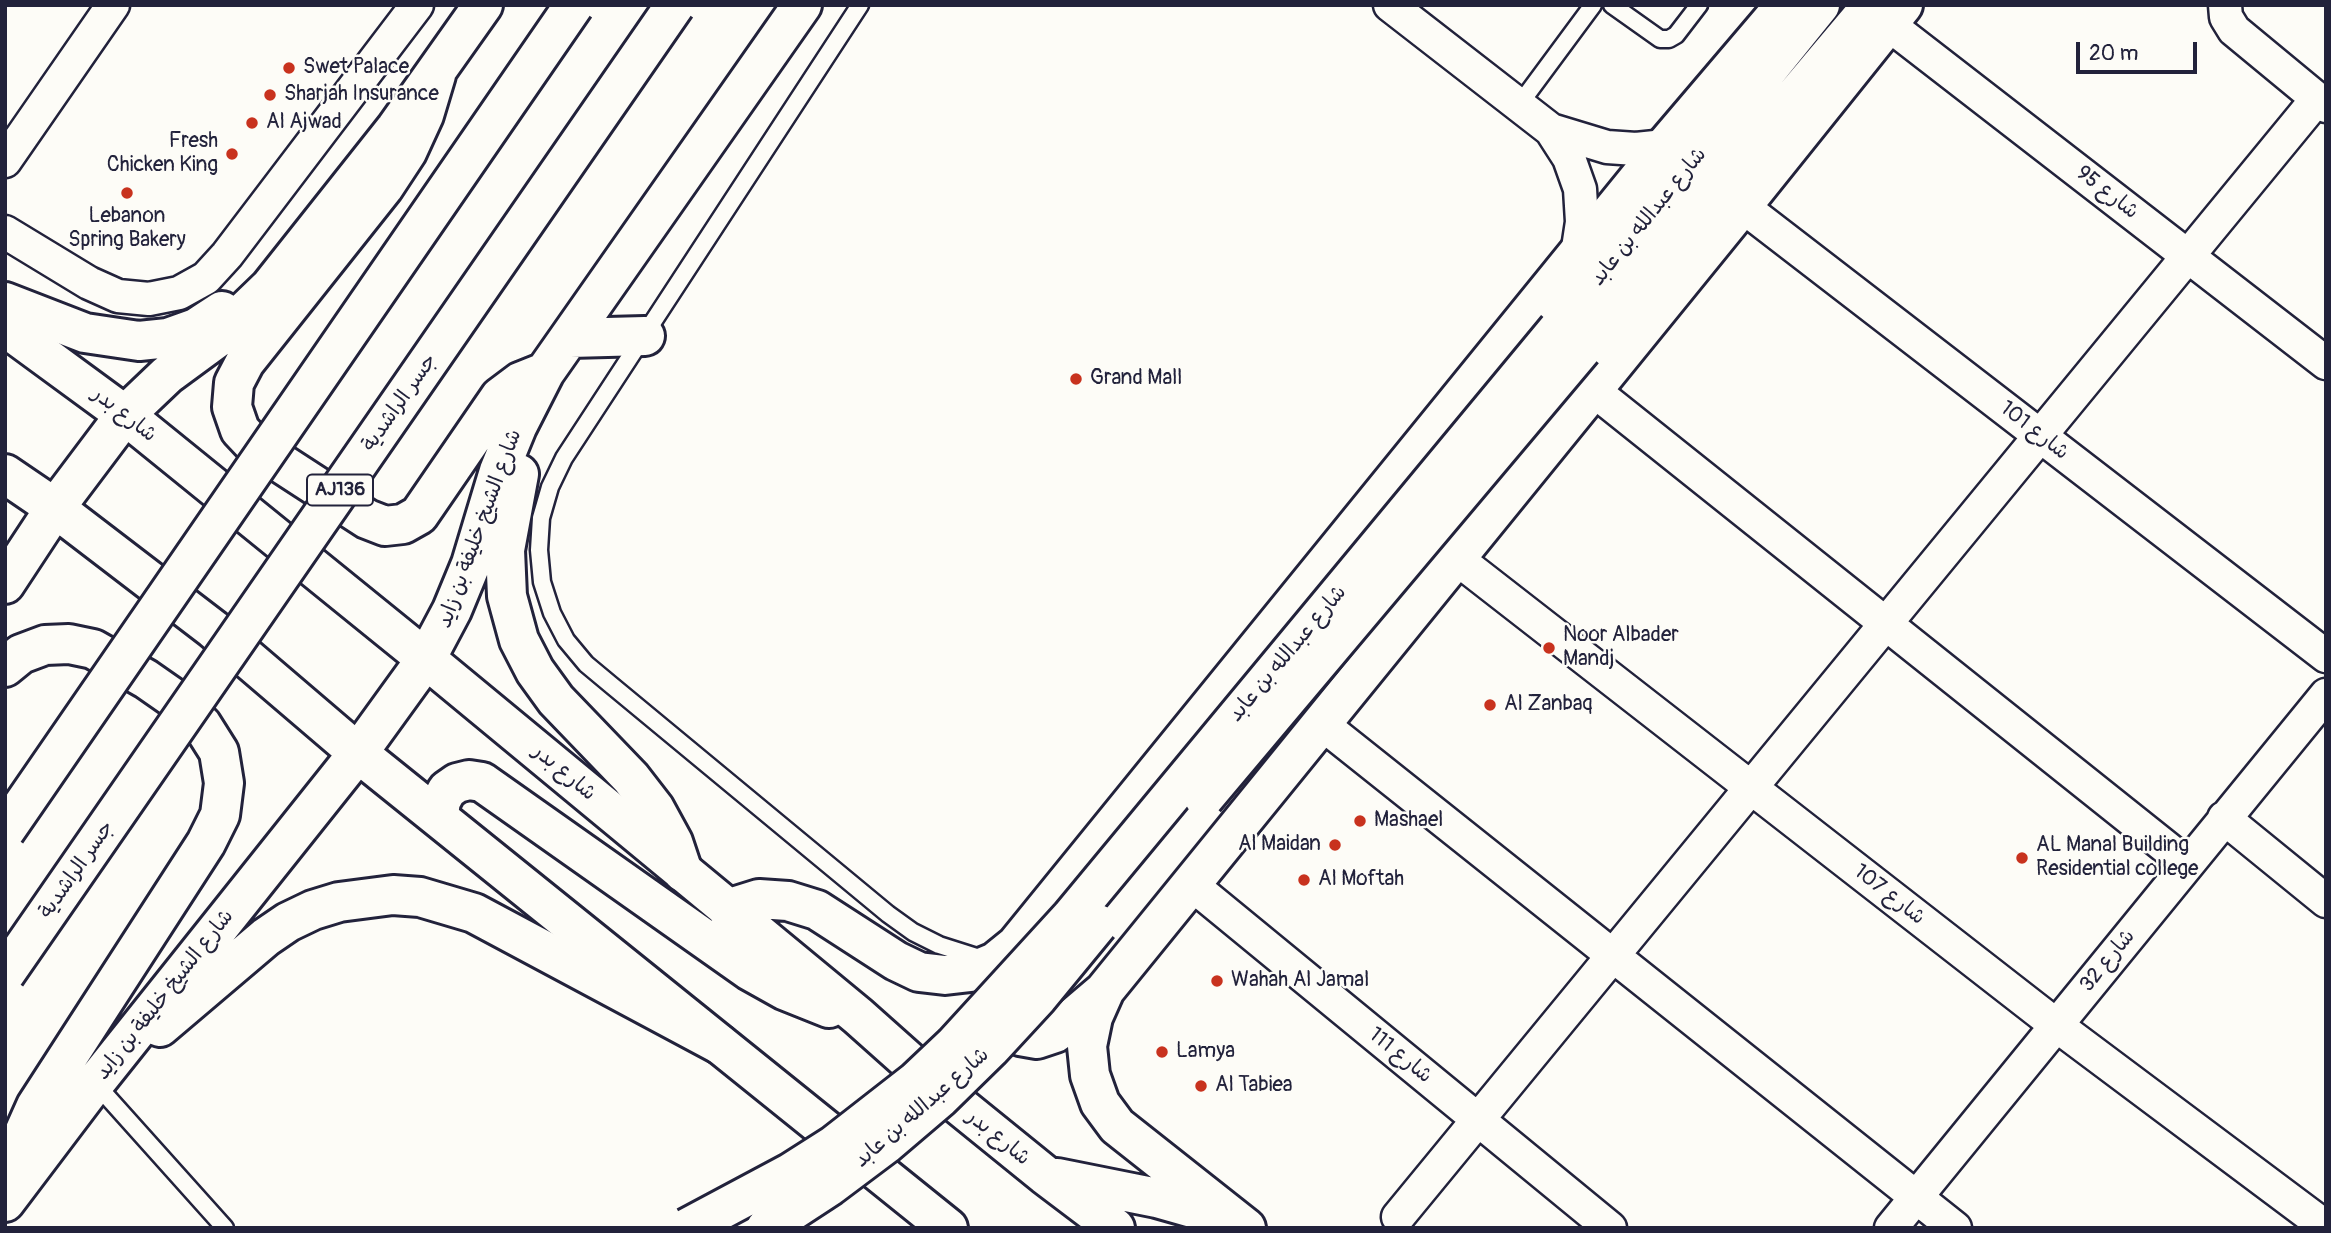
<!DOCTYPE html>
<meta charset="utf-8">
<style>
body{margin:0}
#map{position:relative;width:2331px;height:1233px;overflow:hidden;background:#fdfcf7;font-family:Pangolin,sans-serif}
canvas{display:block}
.frame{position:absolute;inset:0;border:7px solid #22223b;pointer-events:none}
.scale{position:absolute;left:2076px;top:42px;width:121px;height:32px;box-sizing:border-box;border:4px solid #22223b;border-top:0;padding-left:9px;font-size:21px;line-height:24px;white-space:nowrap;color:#22223b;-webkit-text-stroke:5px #fdfcf7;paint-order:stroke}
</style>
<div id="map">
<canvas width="2331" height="1233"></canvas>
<div class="frame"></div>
<div class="scale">20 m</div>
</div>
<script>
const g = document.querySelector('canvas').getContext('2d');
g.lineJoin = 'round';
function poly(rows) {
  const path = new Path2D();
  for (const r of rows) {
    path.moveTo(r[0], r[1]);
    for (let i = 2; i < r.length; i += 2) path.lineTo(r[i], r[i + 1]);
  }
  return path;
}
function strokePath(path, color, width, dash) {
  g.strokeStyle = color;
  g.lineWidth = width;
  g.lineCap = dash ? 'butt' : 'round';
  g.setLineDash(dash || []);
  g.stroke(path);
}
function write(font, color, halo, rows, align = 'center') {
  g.font = font + ' Pangolin,"Playpen Sans Arabic",sans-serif';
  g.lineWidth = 5;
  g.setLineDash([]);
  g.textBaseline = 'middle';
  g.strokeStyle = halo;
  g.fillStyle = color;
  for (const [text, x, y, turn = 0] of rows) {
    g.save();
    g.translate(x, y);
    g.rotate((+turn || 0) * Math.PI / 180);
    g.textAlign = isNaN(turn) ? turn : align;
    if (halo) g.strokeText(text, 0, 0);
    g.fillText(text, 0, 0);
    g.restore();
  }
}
const lane = poly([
 [860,5,564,458,550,487,541,518,539,550,542,582,552,613,566,640,586,664,610,684,888,914,913,932,939,945,983,959],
 [1612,5,1660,39,1669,39,1676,35,1699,5],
 [1519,105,1593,5],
 [95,1083,225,1228]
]);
const street = poly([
 [1390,5,1551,130,1607,147,1636,149,1665,146],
 [2225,5,2226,17,2234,30,2326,106],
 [1888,24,2326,363],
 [1551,130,1569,158,1580,189,1582,222,1577,255],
 [5,161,113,5],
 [1742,206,2326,656],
 [5,232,89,283,118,296,149,299,179,293,206,278,227,255,417,5],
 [1593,390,2187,864],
 [1456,558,2056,1025,2326,1227],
 [1322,724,1955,1228],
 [2224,818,2326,901],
 [1191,884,1610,1228],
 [1398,1217,2317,99],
 [1891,1228,2326,695]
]);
const secondary = poly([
 [5,327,125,415,426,659,858,1016,950,1098,1045,1175,1115,1228],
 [5,474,55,508,213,629,358,753,948,1228],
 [445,823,439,814,441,801,447,790,457,783,469,780,482,782,750,971,784,990,829,1008],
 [727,909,759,899,788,901,817,910,896,961,919,972,945,975,971,972,995,962,1016,945,1665,146,1785,5],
 [995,1002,996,1011,1005,1026,1020,1036,1037,1039,1055,1033,1102,993],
 [1057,1178,1157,1198,1217,1215],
 [1246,1228,1117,1126,1100,1103,1090,1075,1087,1046,1093,1017,1105,990,1742,206,1903,5]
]);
const primary = poly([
 [436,75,424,115,407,152,384,187,245,362,234,383,232,407,240,430,256,447,367,519,385,526,403,524,419,515,500,397,520,382,545,372],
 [5,302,85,333,139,341,168,338,196,328,222,311],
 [1558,329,1820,5],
 [570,338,645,336],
 [1582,349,1872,5],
 [519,474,505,550,507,596,519,640,535,671,556,700,631,778,655,809,673,842,683,872],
 [5,584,55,508,125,415,167,375,216,339,270,287,396,128,483,5],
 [5,667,21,654,45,645,69,644,93,649,146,679,179,702,202,725,219,752,224,783,220,815,206,843,36,1106,23,1135,10,1183],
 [160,1027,266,937,288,922,313,910,339,902,393,895,420,897,474,913,719,1044],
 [5,1202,95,1083,358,753,426,659,452,610,471,564,499,471,517,427,545,372,802,5]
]);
strokePath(lane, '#22223b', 21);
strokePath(street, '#22223b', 37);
strokePath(secondary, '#22223b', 44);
strokePath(primary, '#22223b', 44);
strokePath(lane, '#fdfcf7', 16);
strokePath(street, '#fdfcf7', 32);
strokePath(secondary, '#fdfcf7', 38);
strokePath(primary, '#fdfcf7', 38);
const primaryBridge = poly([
 [1204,798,1582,349],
 [5,831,574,5],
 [5,974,675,5],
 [687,1228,790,1173,834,1145,916,1081,954,1045,1071,917,1558,329],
 [766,1228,830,1186,886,1144,940,1098,990,1049,1038,997,1098,924]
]);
strokePath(primaryBridge, '#22223b', 44, []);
strokePath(primaryBridge, '#fdfcf7', 38);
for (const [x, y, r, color] of [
 [289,68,7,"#c8321e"],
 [270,95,7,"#c8321e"],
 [252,123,7,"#c8321e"],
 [232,154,7,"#c8321e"],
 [127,193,7,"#c8321e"],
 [1076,379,7,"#c8321e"],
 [1549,648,7,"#c8321e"],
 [1490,705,7,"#c8321e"],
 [1360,821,7,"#c8321e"],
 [1335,845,7,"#c8321e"],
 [2022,858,7,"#c8321e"],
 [1304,880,7,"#c8321e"],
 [1217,981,7,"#c8321e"],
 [1162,1052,7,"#c8321e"],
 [1201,1086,7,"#c8321e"]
]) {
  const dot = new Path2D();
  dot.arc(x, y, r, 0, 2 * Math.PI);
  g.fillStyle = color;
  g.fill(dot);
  strokePath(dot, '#fdfcf7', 2.5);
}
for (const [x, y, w] of [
 [340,490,66]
]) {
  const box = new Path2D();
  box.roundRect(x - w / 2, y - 15.5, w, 31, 5);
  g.fillStyle = '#fdfcf7';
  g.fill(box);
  strokePath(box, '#22223b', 2);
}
write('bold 19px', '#22223b', null, [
 ["AJ136",340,490]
]);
write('21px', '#22223b', '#fdfcf7', [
 ["Swet Palace",303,68],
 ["Sharjah Insurance",284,95],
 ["Al Ajwad",266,123],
 ["Fresh",218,142,"right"],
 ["Chicken King",218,166,"right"],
 ["Lebanon",127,217,"center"],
 ["Spring Bakery",127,241,"center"],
 ["Grand Mall",1090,379],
 ["Noor Albader",1563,636],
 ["Mandj",1563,660],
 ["Al Zanbaq",1504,705],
 ["Mashael",1374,821],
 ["Al Maidan",1321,845,"right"],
 ["AL Manal Building",2036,846],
 ["Residential college",2036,870],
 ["Al Moftah",1318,880],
 ["Wahah Al Jamal",1231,981],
 ["Lamya",1176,1052],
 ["Al Tabiea",1215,1086]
], 'left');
write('21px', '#22223b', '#fdfcf7', [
 ["شارع 95",2107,193,38],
 ["شارع عبدالله بن عابد",1649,217,-51],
 ["جسر الراشدية",400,403,-55],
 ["شارع بدر",124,415,38],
 ["شارع 101",2034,431,38],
 ["شارع الشيخ خليفة بن زايد",480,529,-70],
 ["شارع عبدالله بن عابد",1288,654,-50],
 ["شارع بدر",564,773,40],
 ["جسر الراشدية",77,870,-55],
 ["شارع 107",1889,895,38],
 ["شارع 32",2108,961,-51],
 ["شارع الشيخ خليفة بن زايد",165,995,-52],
 ["شارع 111",1400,1056,39],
 ["شارع عبدالله بن عابد",922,1108,-41],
 ["شارع بدر",998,1138,39]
]);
</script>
